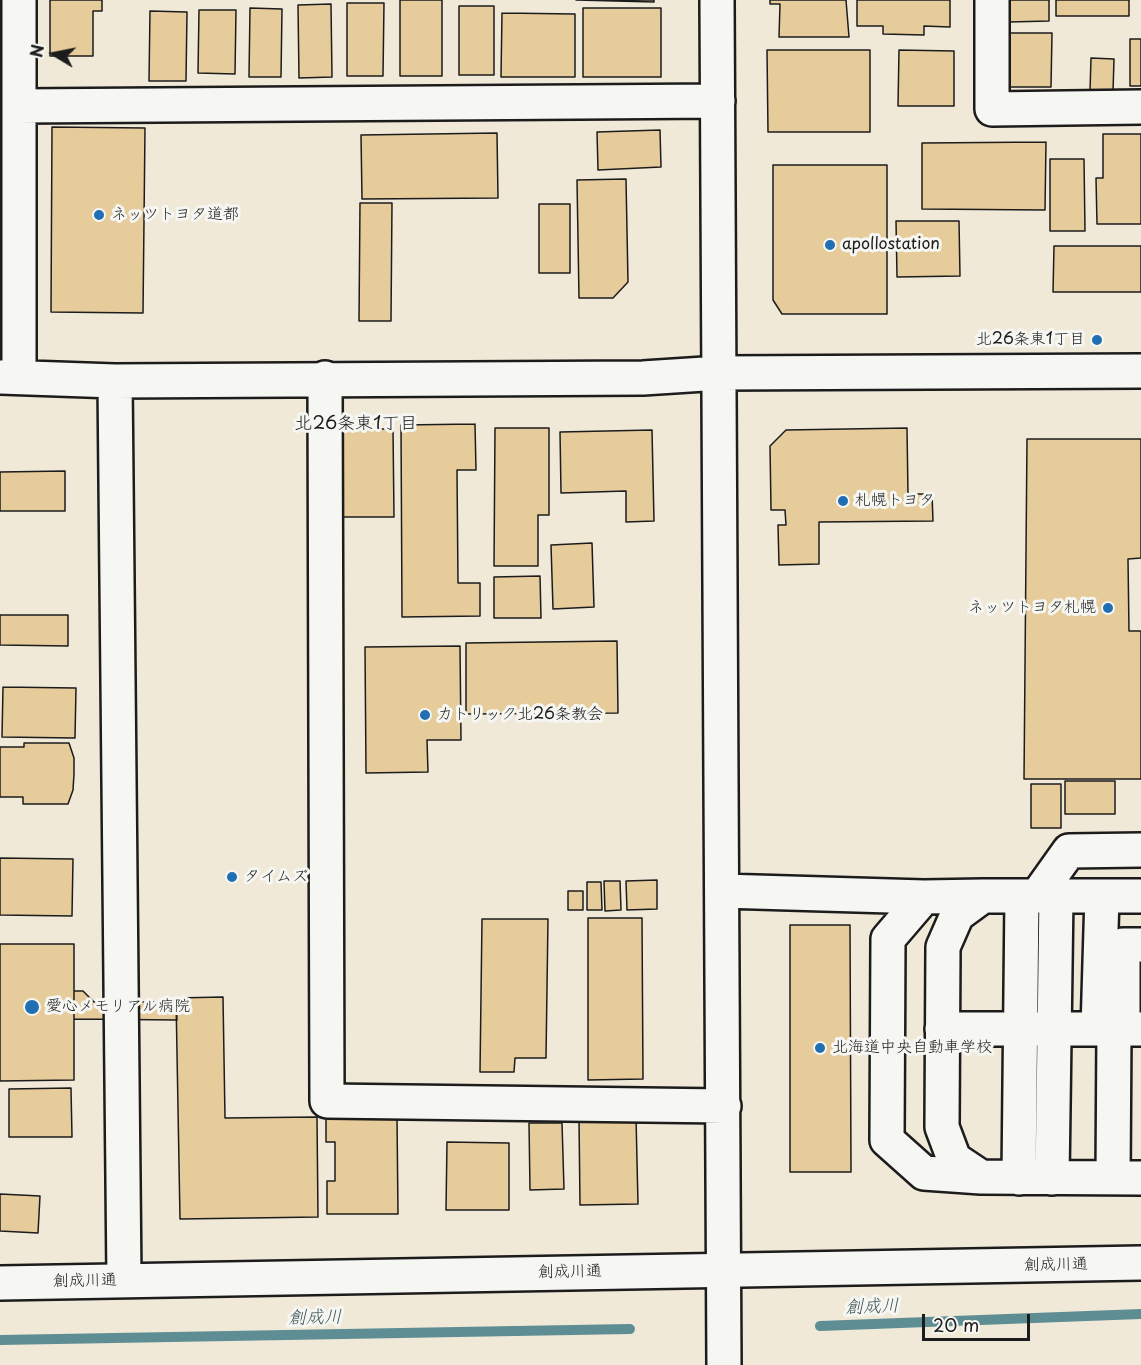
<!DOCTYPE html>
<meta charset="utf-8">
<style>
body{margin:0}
#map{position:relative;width:1141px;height:1365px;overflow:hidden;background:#f1e9d8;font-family:"Playpen Sans",sans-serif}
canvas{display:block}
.north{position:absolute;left:24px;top:24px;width:60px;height:60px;-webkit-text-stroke:4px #f6f6f2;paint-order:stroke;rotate:280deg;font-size:16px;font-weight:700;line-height:24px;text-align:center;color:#1c1c1c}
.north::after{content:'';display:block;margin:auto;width:21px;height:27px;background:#1c1c1c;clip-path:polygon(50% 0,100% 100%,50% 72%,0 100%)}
.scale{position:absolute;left:922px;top:1314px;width:108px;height:27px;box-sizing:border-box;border:3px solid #1c1c1c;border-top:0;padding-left:8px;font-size:18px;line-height:21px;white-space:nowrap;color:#1c1c1c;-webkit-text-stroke:4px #f6f6f2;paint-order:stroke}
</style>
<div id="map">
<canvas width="1141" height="1365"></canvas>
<div class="north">N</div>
<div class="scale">20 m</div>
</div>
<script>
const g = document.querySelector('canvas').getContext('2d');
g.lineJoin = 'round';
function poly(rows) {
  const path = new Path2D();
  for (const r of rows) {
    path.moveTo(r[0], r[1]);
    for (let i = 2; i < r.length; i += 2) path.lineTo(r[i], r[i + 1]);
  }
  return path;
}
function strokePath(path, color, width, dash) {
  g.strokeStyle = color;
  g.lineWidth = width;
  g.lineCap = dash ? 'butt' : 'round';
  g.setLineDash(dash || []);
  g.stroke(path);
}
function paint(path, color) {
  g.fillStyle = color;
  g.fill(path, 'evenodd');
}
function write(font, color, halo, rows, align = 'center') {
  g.font = font + ' "Playpen Sans","Klee One",sans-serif';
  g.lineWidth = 6;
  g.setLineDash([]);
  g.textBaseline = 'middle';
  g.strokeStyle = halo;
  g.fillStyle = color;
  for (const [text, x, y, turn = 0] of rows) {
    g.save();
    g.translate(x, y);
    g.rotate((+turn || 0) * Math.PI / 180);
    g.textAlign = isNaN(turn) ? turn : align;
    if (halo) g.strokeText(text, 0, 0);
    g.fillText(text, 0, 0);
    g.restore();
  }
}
strokePath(poly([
 [820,1326,1141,1314],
 [0,1340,630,1329]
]), '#5e8e94', 10);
const building = poly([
 [50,0,102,0,102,11,93,11,93,56,50,56,50,0],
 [400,0,442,0,442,76,400,76,400,0],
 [576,0,654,0,654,2,576,0],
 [770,0,846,0,849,37,779,37,780,4,770,4,770,0],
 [857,0,950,0,950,27,924,26,924,35,883,34,883,26,857,26,857,0],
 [1009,0,1049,0,1049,21,1009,22,1009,0],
 [1056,0,1129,0,1129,16,1056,16,1056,0],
 [347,3,384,3,383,76,347,76,347,3],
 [331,4,332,77,299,78,298,5,331,4],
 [459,6,494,6,494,75,459,75,459,6],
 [250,8,282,9,281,77,249,77,250,8],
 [583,8,661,8,661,77,583,77,583,8],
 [199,10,236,10,235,74,198,73,199,10],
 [150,11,187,12,186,81,149,81,150,11],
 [502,13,575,14,575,77,501,77,502,13],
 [1006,33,1052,33,1051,87,1006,87,1006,33],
 [1130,39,1141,39,1141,86,1130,86,1130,39],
 [767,50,870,50,870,132,768,132,767,50],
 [899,50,954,51,954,106,898,106,899,50],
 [1091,58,1114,59,1113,92,1090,91,1091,58],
 [52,127,145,128,143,313,51,312,52,127],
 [660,130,661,167,598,170,597,132,660,130],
 [497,133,498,198,362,199,361,135,497,133],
 [1103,134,1141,134,1141,224,1097,224,1096,178,1103,178,1103,134],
 [1046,142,1045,210,922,209,922,143,1046,142],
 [1050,159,1084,159,1085,231,1050,231,1050,159],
 [773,165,887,165,887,314,782,314,773,300,773,165],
 [626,179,628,282,613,298,579,298,577,180,626,179],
 [360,203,392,203,391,321,359,321,360,203],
 [539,204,570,204,570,273,539,273,539,204],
 [896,221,959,221,960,276,897,277,896,221],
 [1054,246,1141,246,1141,292,1053,292,1054,246],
 [475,424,476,470,457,470,458,583,480,583,480,616,402,617,401,425,475,424],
 [495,428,549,428,549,515,538,515,538,566,494,566,495,428],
 [907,428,908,494,932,494,933,521,819,522,819,564,779,565,778,525,786,525,785,510,771,510,770,446,786,430,907,428],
 [339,429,393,429,394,517,339,517,339,429],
 [652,430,654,521,626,522,626,491,561,493,560,432,652,430],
 [1027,439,1141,439,1141,558,1128,559,1129,631,1141,631,1141,779,1024,779,1027,439],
 [65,471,65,511,0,511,0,472,65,471],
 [592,543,594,607,553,609,551,545,592,543],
 [540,576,541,618,494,618,494,577,540,576],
 [0,615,68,615,68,646,0,645,0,615],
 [617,641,618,713,466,714,466,643,617,641],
 [460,646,461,740,427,740,428,772,366,773,365,647,460,646],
 [3,687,76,688,75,738,2,737,3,687],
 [24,743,69,743,74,758,74,774,73,790,68,804,23,804,23,797,0,797,0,747,24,747,24,743],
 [1065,781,1115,781,1115,814,1065,814,1065,781],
 [1031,784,1061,784,1061,828,1031,828,1031,784],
 [0,858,73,859,72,916,0,915,0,858],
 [657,880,657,909,627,910,626,881,657,880],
 [604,881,620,881,621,910,605,911,604,881],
 [587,882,601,882,602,910,587,910,587,882],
 [568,891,583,891,583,910,568,910,568,891],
 [588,918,642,918,643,1079,588,1080,588,918],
 [482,919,548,919,546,1058,515,1058,514,1072,480,1072,482,919],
 [790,925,850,925,851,1172,790,1172,790,925],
 [0,944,74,944,74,1080,0,1081,0,944],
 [74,991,83,991,94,1002,176,1002,177,1020,74,1019,74,991],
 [223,997,225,1118,317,1117,318,1217,180,1219,176,998,223,997],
 [71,1088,72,1137,9,1137,9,1089,71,1088],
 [397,1116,398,1214,327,1214,327,1181,335,1181,335,1142,326,1142,326,1117,397,1116],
 [636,1117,638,1204,580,1205,579,1118,636,1117],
 [529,1123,562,1123,564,1189,530,1190,529,1123],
 [447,1142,509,1143,509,1210,446,1210,447,1142],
 [0,1194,40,1196,38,1233,0,1231,0,1194]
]);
paint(building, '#e6cb9b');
strokePath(building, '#1c1c1c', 1.5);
const minor = poly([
 [19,0,19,377],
 [717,0,724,1365],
 [992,0,992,109,1141,107],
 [19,106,718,101],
 [0,377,115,381,643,378,720,373,1141,371],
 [325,378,327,1101,724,1106],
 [115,381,124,1280],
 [722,891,924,897],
 [1037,896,1069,851,1141,850],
 [1141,896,983,896,957,915,943,947,942,1127,954,1159,981,1177,1141,1178],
 [942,1029,1141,1029],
 [1098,1029,1102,896],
 [1123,1029,1123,945,1141,945],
 [981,1177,924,1173,887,1140,888,939,924,897,983,896],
 [1019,1178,1022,896],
 [1052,1178,1056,896],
 [1113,1178,1114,1030]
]);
const highway = poly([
 [0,1283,1141,1263]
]);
strokePath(minor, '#1c1c1c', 38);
strokePath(highway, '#1c1c1c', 38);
strokePath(minor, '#f6f6f2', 33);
strokePath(highway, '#f6f6f2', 33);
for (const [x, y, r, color] of [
 [99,215,6,"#1f6fb2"],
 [830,245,6,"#1f6fb2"],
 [1097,340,6,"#1f6fb2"],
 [843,501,6,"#1f6fb2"],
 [1108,608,6,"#1f6fb2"],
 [425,715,6,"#1f6fb2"],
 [232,877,6,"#1f6fb2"],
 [32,1007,8,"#1f6fb2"],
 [820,1048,6,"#1f6fb2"]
]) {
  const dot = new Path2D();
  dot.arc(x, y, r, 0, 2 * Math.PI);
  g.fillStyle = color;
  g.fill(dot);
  strokePath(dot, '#f6f6f2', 2);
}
write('16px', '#1c1c1c', '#f6f6f2', [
 ["ネッツトヨタ道都",111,215],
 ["apollostation",842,245],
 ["北26条東1丁目",1085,340,"right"],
 ["札幌トヨタ",855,501],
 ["ネッツトヨタ札幌",1096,608,"right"],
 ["カトリック北26条教会",437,715],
 ["タイムズ",244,877],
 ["愛心メモリアル病院",46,1007],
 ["北海道中央自動車学校",832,1048]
], 'left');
write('16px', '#1c1c1c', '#f6f6f2', [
 ["創成川通",1056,1265,-1],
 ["創成川通",570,1272,-1],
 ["創成川通",85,1281,-1]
]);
write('18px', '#1c1c1c', '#f6f6f2', [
 ["北26条東1丁目",356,424]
]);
write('italic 18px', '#3d5558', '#f6f6f2', [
 ["創成川",872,1307,-2],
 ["創成川",315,1318,-1]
]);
</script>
